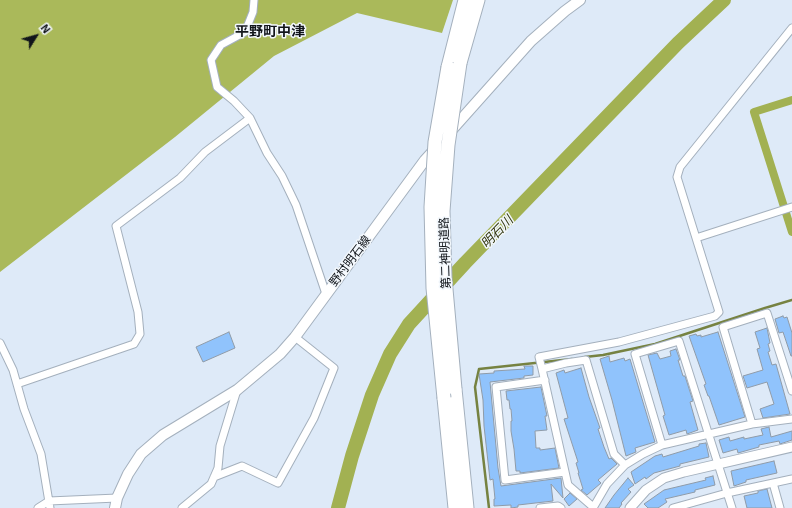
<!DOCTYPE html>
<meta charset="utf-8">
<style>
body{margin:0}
#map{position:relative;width:792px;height:508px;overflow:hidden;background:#deeaf8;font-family:"Exo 2",sans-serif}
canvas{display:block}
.north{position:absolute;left:16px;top:16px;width:40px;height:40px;-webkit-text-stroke:3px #f2f7fc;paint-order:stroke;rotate:53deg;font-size:11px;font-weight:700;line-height:16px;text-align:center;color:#11151a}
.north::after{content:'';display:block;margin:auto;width:14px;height:18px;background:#11151a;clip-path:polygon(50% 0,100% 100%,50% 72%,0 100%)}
</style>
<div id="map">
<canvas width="792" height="508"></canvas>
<div class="north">N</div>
</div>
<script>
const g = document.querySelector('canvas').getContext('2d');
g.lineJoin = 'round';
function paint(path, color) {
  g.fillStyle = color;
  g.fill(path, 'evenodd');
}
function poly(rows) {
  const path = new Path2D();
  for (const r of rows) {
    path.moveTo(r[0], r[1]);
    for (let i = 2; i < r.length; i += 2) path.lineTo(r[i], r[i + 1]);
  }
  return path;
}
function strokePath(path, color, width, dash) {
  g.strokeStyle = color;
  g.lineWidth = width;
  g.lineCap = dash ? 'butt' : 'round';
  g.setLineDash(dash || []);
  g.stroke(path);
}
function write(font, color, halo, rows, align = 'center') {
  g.font = font + ' "Exo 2","Noto Sans JP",sans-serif';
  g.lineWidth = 3;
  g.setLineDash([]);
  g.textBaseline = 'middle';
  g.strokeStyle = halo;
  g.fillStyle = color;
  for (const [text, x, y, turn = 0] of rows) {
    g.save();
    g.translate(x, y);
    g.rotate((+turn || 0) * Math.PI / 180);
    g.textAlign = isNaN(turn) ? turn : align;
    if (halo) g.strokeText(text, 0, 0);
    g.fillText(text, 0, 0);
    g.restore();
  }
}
paint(poly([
 [0,0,453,0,442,33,357,13,274,56,175,137,0,272]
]), '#aab95a');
strokePath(poly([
 [585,357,603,355,655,344,765,308,792,300],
 [489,508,475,387,479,369,572,359]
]), '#768241', 2.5);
strokePath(poly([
 [792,100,754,112,792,232]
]), '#a2b152', 8);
strokePath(poly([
 [338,508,352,456,372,395,390,354,409,324,465,263,678,43,724,0]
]), '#a2b152', 14);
const building = poly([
 [783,316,784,318,787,317,792,333,792,356,791,356,783,332,779,333,775,319,783,316],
 [767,328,770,343,768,344,770,351,768,352,772,365,776,364,790,414,763,418,760,409,774,404,767,382,747,388,743,376,763,370,757,349,760,348,755,332,767,328],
 [229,332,235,348,203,362,196,347,229,332],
 [718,332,745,417,719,425,709,396,708,396,704,385,706,384,689,336,696,334,697,336,701,335,701,337,718,332],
 [676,349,680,360,678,360,683,376,685,376,693,401,690,402,698,430,687,434,686,430,669,435,663,416,665,415,648,355,657,353,660,359,671,356,670,351,676,349],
 [609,356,610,362,624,358,625,361,630,359,655,442,635,448,636,452,626,456,612,400,600,359,609,356],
 [524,366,533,366,533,375,524,376,524,378,490,382,498,468,501,486,561,478,563,498,551,484,553,501,518,505,518,507,511,508,511,505,494,506,494,499,495,499,493,479,490,480,484,426,483,400,479,374,494,373,494,371,525,369,524,366],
 [581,368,589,397,600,428,598,429,604,447,609,459,611,458,617,464,598,480,601,483,587,495,581,490,583,489,578,473,579,473,576,463,578,462,564,419,568,418,556,373,564,370,565,373,581,368],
 [541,387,547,416,545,416,547,430,535,431,536,448,540,448,540,450,555,448,559,468,520,473,520,471,516,471,514,449,511,431,511,421,512,421,511,409,510,409,509,400,507,400,506,391,541,387],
 [769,427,771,437,792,431,792,440,780,444,779,441,759,445,759,447,738,453,737,449,723,453,719,440,729,437,730,441,744,437,744,439,763,435,761,429,769,427],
 [706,443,709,457,680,464,680,466,654,473,646,479,645,477,635,484,631,472,655,456,662,454,663,457,699,446,699,444,706,443],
 [774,461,777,473,746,480,746,482,734,486,731,471,774,461],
 [713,476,715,485,695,490,695,492,665,499,667,502,658,508,648,508,644,504,664,490,706,480,705,478,713,476],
 [628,478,634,485,628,489,631,492,621,503,622,504,619,508,605,508,614,495,628,478],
 [767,489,772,508,747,508,744,496,758,493,758,491,767,489],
 [570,493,577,499,569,506,564,499,570,493]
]);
paint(building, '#90c3fc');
strokePath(building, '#8f9ba8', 1);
const minor = poly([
 [254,0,253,12,245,32,221,45,211,60,217,87,234,101,250,118,267,153,282,176,296,205,326,294],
 [792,28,680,167,677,177,696,238,792,207],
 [0,343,13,370,24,409,41,454,50,508],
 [542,369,539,357,619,342,715,316,719,312,696,238],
 [545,380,496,387,505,480,565,472],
 [17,384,134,344,140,334,138,312,116,226,180,178,205,152,250,118],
 [752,424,723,327,767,313,792,391],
 [662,445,635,354,679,341,732,508],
 [214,477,242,466,278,483,314,418,334,368,295,337],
 [773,483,780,508],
 [593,507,568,485,542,369,566,363,586,360,614,454,625,465],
 [38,508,49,501,117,498],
 [182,508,211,484,218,468,220,446,237,390],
 [540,508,558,506,561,508],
 [593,508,607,484,625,465,643,454,662,445,752,424,792,419],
 [673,508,727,493,792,479]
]);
const tertiary = poly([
 [630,508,646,490,664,478,684,472,792,447]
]);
const secondary = poly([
 [449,133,531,41,565,11,580,0],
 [115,508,117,498,128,474,141,454,163,435,237,390,280,354,295,337,425,160,435,149]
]);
const motorway = poly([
 [460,63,478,0],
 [448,67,465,0],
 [455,389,467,508],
 [444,398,455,508]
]);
strokePath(minor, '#a4b0bd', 9);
strokePath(tertiary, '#a4b0bd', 11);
strokePath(secondary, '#a4b0bd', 12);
strokePath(motorway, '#a4b0bd', 15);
strokePath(minor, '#fff', 7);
strokePath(tertiary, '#fff', 9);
strokePath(secondary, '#fff', 10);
strokePath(motorway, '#fff', 13);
const motorwayBridge = poly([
 [455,389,445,278,443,211,448,145,460,63],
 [444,398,433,288,431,207,435,142,448,67]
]);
strokePath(motorwayBridge, '#a4b0bd', 15, []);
strokePath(motorwayBridge, '#fff', 13);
write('12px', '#11151a', '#f2f7fc', [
 ["第二神明道路",445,253,-92],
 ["野村明石線",350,261,-53]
]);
write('italic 13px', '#343911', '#f2f7fc', [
 ["明石川",497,232,-46]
]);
write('bold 14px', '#11151a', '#f2f7fc', [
 ["平野町中津",270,31]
]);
</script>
